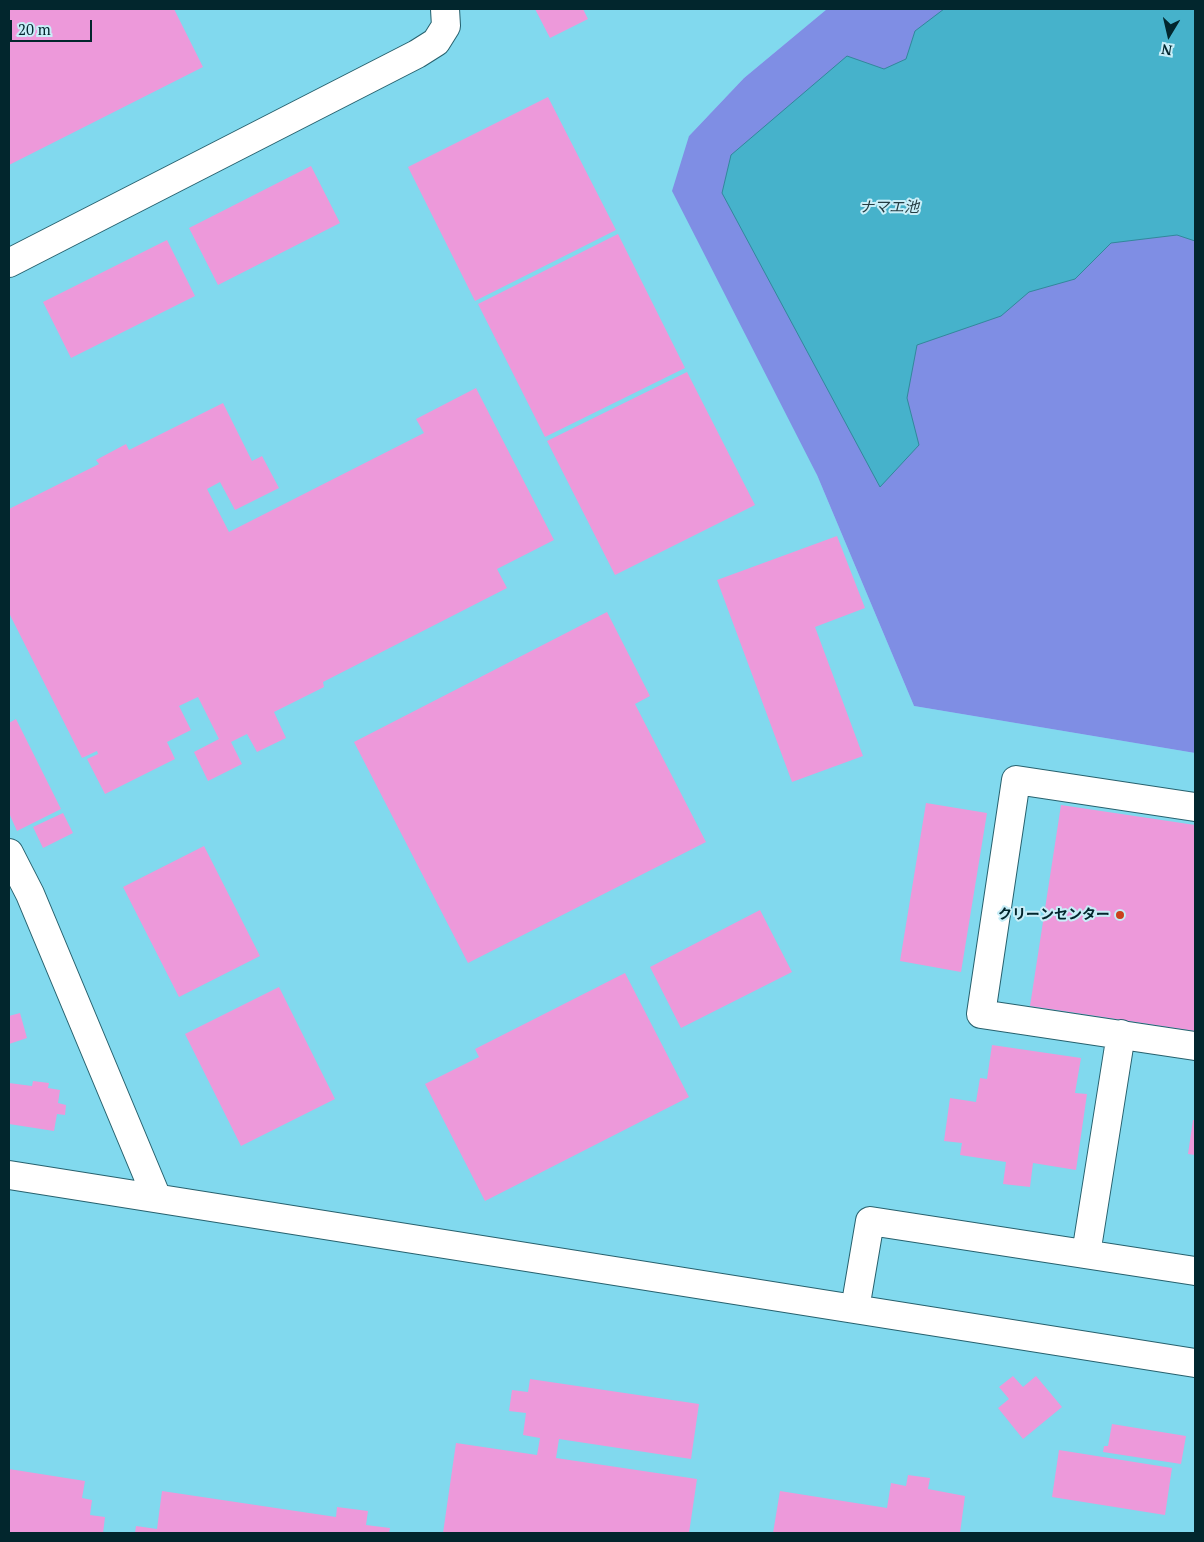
<!DOCTYPE html>
<meta charset="utf-8">
<style>
body{margin:0}
#map{position:relative;width:1204px;height:1542px;overflow:hidden;background:#97e8fc;font-family:"PT Serif",serif}
canvas{display:block}
.frame{position:absolute;inset:0;border:10px solid #02262d;pointer-events:none}
.north{position:absolute;left:1144px;top:10px;width:50px;height:50px;-webkit-text-stroke:4px #c8eef8;paint-order:stroke;rotate:189deg;font-size:14px;font-weight:700;line-height:20px;text-align:center;color:#02262d}
.north::after{content:'';display:block;margin:auto;width:18px;height:22px;background:#02262d;clip-path:polygon(50% 0,100% 100%,50% 72%,0 100%)}
.scale{position:absolute;left:10px;top:20px;width:82px;height:22px;box-sizing:border-box;border:2px solid #02262d;border-top:0;padding-left:6px;font-size:15px;line-height:18px;white-space:nowrap;color:#02262d;-webkit-text-stroke:4px #c8eef8;paint-order:stroke}
</style>
<div id="map">
<canvas width="1204" height="1542"></canvas>
<div class="frame"></div>
<div class="north">N</div>
<div class="scale">20 m</div>
</div>
<script>
const g = document.querySelector('canvas').getContext('2d');
g.lineJoin = 'round';
function paint(path, color) {
  g.fillStyle = color;
  g.fill(path, 'evenodd');
}
function poly(rows) {
  const path = new Path2D();
  for (const r of rows) {
    path.moveTo(r[0], r[1]);
    for (let i = 2; i < r.length; i += 2) path.lineTo(r[i], r[i + 1]);
  }
  return path;
}
function strokePath(path, color, width, dash) {
  g.strokeStyle = color;
  g.lineWidth = width;
  g.lineCap = dash ? 'butt' : 'round';
  g.setLineDash(dash || []);
  g.stroke(path);
}
function write(font, color, halo, rows, align = 'center') {
  g.font = font + ' "PT Serif","Noto Sans JP",serif';
  g.lineWidth = 4;
  g.setLineDash([]);
  g.textBaseline = 'middle';
  g.strokeStyle = halo;
  g.fillStyle = color;
  for (const [text, x, y, turn = 0] of rows) {
    g.save();
    g.translate(x, y);
    g.rotate((+turn || 0) * Math.PI / 180);
    g.textAlign = isNaN(turn) ? turn : align;
    if (halo) g.strokeText(text, 0, 0);
    g.fillText(text, 0, 0);
    g.restore();
  }
}
paint(poly([
 [9,9,827,9,744,78,689,136,817,475,914,706,1195,753,1195,1533,9,1533]
]), '#81d9ee');
paint(poly([
 [827,9,1195,9,1195,753,914,706,817,475,672,191,689,136,744,78]
]), '#7f8ee4');
const water = poly([
 [944,9,1195,9,1195,241,1177,235,1111,243,1075,279,1029,292,1001,316,917,345,907,398,919,445,880,487,722,193,731,155,847,56,884,69,906,59,915,31,944,9]
]);
paint(water, '#46b2cb');
strokePath(water, '#32889c', 1);
paint(poly([
 [9,9,174,9,203,67,9,165],
 [535,9,583,9,588,19,550,38],
 [548,97,616,230,475,301,408,167],
 [311,166,340,223,218,285,189,228],
 [618,234,685,368,545,437,478,304],
 [167,240,195,296,71,358,43,302],
 [687,372,755,505,615,575,547,441],
 [476,388,554,540,497,569,507,588,323,682,324,687,274,712,286,738,257,752,247,734,231,742,242,764,208,781,194,752,219,739,198,697,179,706,191,730,167,742,175,759,105,794,87,759,98,754,97,751,82,758,9,613,9,509,99,464,96,460,126,444,129,450,223,403,252,461,262,456,279,488,235,510,220,482,207,489,229,532,424,433,416,419],
 [837,536,865,608,815,627,863,756,792,782,717,580],
 [607,612,650,696,635,704,706,842,468,963,354,742],
 [16,719,61,809,17,831,9,813,9,723],
 [926,803,987,813,961,972,900,961],
 [1061,805,1195,825,1195,1031,1030,1006],
 [63,813,73,833,43,848,33,827],
 [204,846,260,956,179,997,123,887],
 [760,910,792,972,681,1028,650,967],
 [625,973,689,1097,485,1201,425,1084,479,1057,475,1049],
 [279,987,335,1099,241,1146,185,1034],
 [20,1013,27,1038,9,1044,9,1016],
 [992,1045,1081,1058,1075,1093,1087,1094,1076,1170,1033,1163,1030,1187,1003,1184,1006,1162,960,1155,962,1143,944,1141,950,1098,976,1102,980,1078,987,1079],
 [33,1081,49,1083,48,1088,60,1090,58,1103,66,1105,65,1115,57,1114,54,1131,9,1124,9,1083,32,1086],
 [1193,1120,1195,1120,1195,1155,1188,1154],
 [1013,1376,1023,1387,1036,1376,1062,1407,1023,1439,998,1408,1009,1399,999,1387],
 [530,1379,699,1404,691,1459,559,1439,556,1458,697,1479,689,1533,443,1533,456,1443,537,1455,540,1438,523,1435,526,1413,509,1411,512,1390,528,1392],
 [1112,1424,1186,1436,1181,1464,1103,1452,1104,1446,1108,1446],
 [1059,1450,1172,1468,1165,1515,1052,1497],
 [9,1469,85,1481,82,1498,92,1500,90,1515,105,1517,103,1533,9,1533],
 [908,1475,930,1478,928,1489,965,1496,960,1533,773,1533,780,1491,887,1508,891,1483,906,1486],
 [162,1491,336,1517,337,1507,368,1511,366,1525,390,1528,389,1533,135,1533,136,1526,157,1529]
]), '#ed99da');
const minor = poly([
 [9,263,417,54,436,42,446,26,445,9],
 [1195,807,1016,780,981,1014,1195,1046],
 [9,853,30,894,157,1198],
 [9,1175,1195,1363],
 [1086,1254,1121,1034],
 [855,1309,870,1221,1195,1271]
]);
strokePath(minor, '#27616e', 30);
strokePath(minor, '#fff', 28);
for (const [x, y, r, color] of [
 [1120,915,5,"#ca411c"]
]) {
  const dot = new Path2D();
  dot.arc(x, y, r, 0, 2 * Math.PI);
  g.fillStyle = color;
  g.fill(dot);
  strokePath(dot, '#c8eef8', 2);
}
write('bold 14px', '#02262d', '#c8eef8', [
 ["クリーンセンター",1110,915]
], 'right');
write('italic 15px', '#243c42', '#c8eef8', [
 ["ナマエ池",889,208]
]);
</script>
